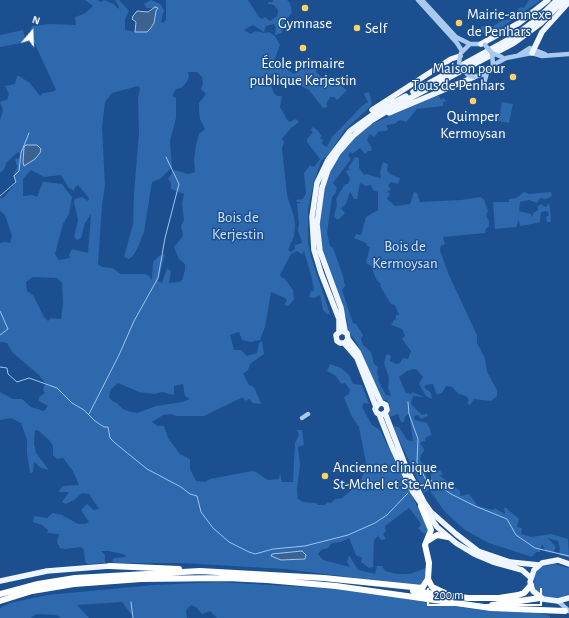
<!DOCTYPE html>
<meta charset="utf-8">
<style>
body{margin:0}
#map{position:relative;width:569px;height:618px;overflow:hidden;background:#1b4f8f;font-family:"Alegreya Sans",sans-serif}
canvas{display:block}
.north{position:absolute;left:12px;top:12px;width:40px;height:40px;-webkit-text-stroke:3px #1b4f8f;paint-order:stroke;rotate:19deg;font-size:11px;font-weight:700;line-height:16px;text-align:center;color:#fff}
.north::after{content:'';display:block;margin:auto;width:14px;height:18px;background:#fff;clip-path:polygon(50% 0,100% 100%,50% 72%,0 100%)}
.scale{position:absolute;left:427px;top:588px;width:115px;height:18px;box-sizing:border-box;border:2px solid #fff;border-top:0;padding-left:5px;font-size:12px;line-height:14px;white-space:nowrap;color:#fff;-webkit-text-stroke:3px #1b4f8f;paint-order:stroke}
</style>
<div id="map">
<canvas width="569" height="618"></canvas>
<div class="north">N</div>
<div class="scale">200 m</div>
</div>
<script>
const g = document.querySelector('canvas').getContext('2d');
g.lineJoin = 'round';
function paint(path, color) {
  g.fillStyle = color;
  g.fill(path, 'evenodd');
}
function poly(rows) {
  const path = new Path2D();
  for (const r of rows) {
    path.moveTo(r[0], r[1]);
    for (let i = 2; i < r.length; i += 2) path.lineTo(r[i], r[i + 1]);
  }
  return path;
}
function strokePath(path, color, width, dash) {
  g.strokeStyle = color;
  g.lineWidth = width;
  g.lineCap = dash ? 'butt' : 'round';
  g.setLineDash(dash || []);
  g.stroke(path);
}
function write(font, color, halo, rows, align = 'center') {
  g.font = font + ' "Alegreya Sans",sans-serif';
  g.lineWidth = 3;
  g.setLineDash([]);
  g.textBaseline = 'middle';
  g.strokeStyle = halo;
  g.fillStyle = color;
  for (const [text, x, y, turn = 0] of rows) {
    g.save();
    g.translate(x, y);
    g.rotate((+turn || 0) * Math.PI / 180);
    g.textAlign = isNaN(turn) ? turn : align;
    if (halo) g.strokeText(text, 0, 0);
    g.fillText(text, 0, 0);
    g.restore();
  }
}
paint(poly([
 [85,0,97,0,101,2,104,0,114,4,118,9,119,7,115,0,119,0,129,11,125,19,125,30,135,32,150,29,154,23,154,8,147,8,144,4,151,0,160,4,164,10,161,22,163,23,166,20,166,0,248,0,259,17,262,19,265,17,270,21,277,16,278,10,274,5,268,4,268,2,273,2,273,0,287,0,290,3,292,13,284,22,282,33,275,35,276,28,274,24,266,26,264,32,253,25,244,30,251,34,255,31,265,33,269,32,275,36,280,45,274,61,294,74,303,68,306,61,310,58,317,66,316,72,332,87,340,80,341,86,347,90,337,100,334,97,330,97,326,104,328,107,323,108,309,90,301,86,286,82,272,74,268,78,274,93,277,96,282,96,280,107,288,121,290,122,296,119,299,122,291,128,282,139,284,142,282,148,287,195,294,217,295,225,294,236,288,250,291,252,295,249,295,245,302,243,298,230,299,224,297,204,301,202,297,202,296,200,303,199,306,193,304,173,310,165,314,167,320,159,307,142,307,139,313,132,310,130,313,127,317,130,322,136,320,138,323,140,322,144,327,147,332,137,362,106,368,102,364,94,369,92,372,104,371,106,344,131,329,154,321,161,314,182,308,209,308,242,311,257,330,314,327,314,323,310,320,295,314,298,309,297,311,291,314,291,312,279,304,251,302,254,297,251,291,254,280,275,282,278,284,278,293,290,294,300,288,306,284,305,287,300,285,298,271,292,265,327,260,340,251,342,242,340,239,332,230,335,234,350,241,350,247,356,257,353,259,343,262,341,264,354,250,364,248,370,243,374,249,385,254,387,261,404,253,403,249,399,245,401,243,397,204,416,176,416,171,414,163,415,152,422,158,426,164,426,168,438,180,454,190,459,190,469,196,481,205,482,210,479,252,471,256,472,268,480,279,479,280,473,282,482,293,482,295,443,299,435,297,430,302,430,304,445,298,447,300,465,297,490,298,499,303,502,316,503,318,505,325,505,327,502,331,503,335,499,342,498,359,484,365,470,363,468,366,463,359,427,351,415,344,397,349,394,350,390,345,383,341,384,336,376,327,371,330,364,341,368,349,375,353,384,362,385,369,404,364,403,362,407,372,425,380,430,428,528,426,534,423,533,418,528,421,525,420,522,409,508,385,526,386,531,383,534,386,539,381,540,378,536,374,540,373,567,369,568,361,562,362,558,356,555,349,538,341,542,332,543,328,548,321,550,318,554,323,560,350,567,347,562,349,555,358,570,375,574,377,566,382,566,385,571,397,574,410,574,426,568,426,577,420,586,285,569,181,563,115,563,112,562,114,558,125,557,126,555,109,551,101,551,105,555,105,563,88,564,85,561,84,550,81,547,65,549,60,548,57,542,59,534,47,533,48,530,42,525,33,522,34,516,47,518,53,513,62,515,78,524,86,524,89,522,81,510,87,504,94,510,99,509,89,494,82,493,74,500,66,504,62,502,69,492,58,492,63,486,79,485,73,471,63,458,57,459,53,455,53,446,49,440,39,431,35,430,34,444,36,453,49,470,41,468,34,462,33,472,30,473,27,453,27,440,21,423,11,418,0,420,0,392,13,399,22,399,31,407,44,411,48,406,39,401,39,397,45,393,43,390,45,383,39,375,13,353,7,343,0,342,0,243,5,242,10,243,12,236,5,215,0,211,0,198,3,198,16,183,13,176,17,167,15,159,19,158,20,153,18,152,6,163,5,168,0,173,0,120,3,110,0,103,1,101,7,100,9,94,5,86,15,84,17,76,19,76,30,83,40,96,43,93,52,92,56,90,30,33,32,26,50,24,76,25,75,17,84,14,93,6],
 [188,72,197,72,202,77,203,83,201,89,206,94,199,103,199,110,200,119,205,129,199,134,196,145,194,161,195,172,188,174,174,170,168,179,171,182,171,189,184,194,182,203,184,220,181,226,183,236,174,247,179,259,185,264,185,270,182,280,179,282,169,283,171,271,167,268,162,283,158,281,165,254,159,256,153,262,152,280,149,276,145,274,121,274,112,268,102,267,98,264,102,205,105,185,102,127,105,102,112,93,138,86,140,88,138,98,139,133,134,193,133,224,124,257,129,259,133,256,138,247,144,232,152,182,161,178,172,167,170,141,176,118,176,98,172,96,176,89,181,88,186,83,189,77],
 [31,170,44,177,61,175,68,187,74,191,75,187,78,185,89,198,88,201,82,197,75,199,74,202,78,220,74,237,77,240,81,238,85,223,91,214,88,253,72,249,69,255,70,258,59,260,55,254,63,224,69,214,72,197,62,184,46,182,43,182,37,197,32,195,23,196,23,179],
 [33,277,57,278,62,283,63,303,61,319,51,318,48,321,44,317,33,295,27,291,26,282],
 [118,383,139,392,154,394,162,392,174,395,174,386,183,384,185,396,190,399,182,402,156,406,137,413,131,412,123,409,117,403,112,401,109,397,111,389],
 [529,0,541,0,492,34,485,35,481,31,481,27,484,26,492,27,501,21,509,19,520,7,524,8],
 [23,30,26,42,0,47,0,35],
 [435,96,439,96,441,100,443,98,447,101,443,102,443,106,417,109,406,122,400,120,394,124,386,125,388,129,386,131,379,131,374,137,370,134,367,140,372,149,371,151,368,151,365,154,360,148,352,154,351,152,348,155,351,159,333,183,337,188,335,194,332,197,327,233,330,246,333,248,343,276,345,286,342,290,353,323,356,324,363,335,361,339,363,345,371,352,374,364,378,367,377,374,379,377,378,380,386,395,391,396,388,388,389,378,384,363,386,356,387,354,391,356,390,361,396,364,400,363,403,358,408,359,411,351,402,339,405,336,402,329,391,325,394,320,396,319,396,315,399,315,395,305,391,304,380,286,381,284,376,279,371,266,366,263,370,247,367,246,366,243,354,238,356,234,361,235,366,217,378,210,378,192,373,190,371,185,366,186,360,183,357,199,354,199,350,192,346,204,341,208,345,213,339,219,336,219,334,216,337,205,336,199,345,184,348,184,350,178,346,172,347,170,350,170,348,168,355,157,359,158,359,168,364,175,366,174,380,178,381,178,380,172,383,162,388,164,387,171,392,175,400,178,398,184,391,182,388,185,391,189,387,192,390,193,387,199,395,206,410,204,414,192,417,193,420,202,461,200,481,197,484,200,488,211,486,216,489,221,489,227,486,228,485,233,443,237,445,244,441,246,440,250,448,273,477,335,477,343,485,358,487,372,497,390,497,396,491,401,474,399,470,405,467,403,469,400,466,396,459,394,452,387,446,386,442,393,437,395,433,384,426,385,424,387,431,393,432,399,426,396,419,384,423,377,417,370,414,369,407,371,399,377,406,393,412,394,412,392,424,397,413,396,411,404,422,415,427,413,428,416,421,419,418,415,414,416,415,420,427,423,430,429,431,435,426,437,425,441,421,442,420,444,423,447,424,451,421,455,420,460,424,465,423,468,427,477,431,480,431,474,440,470,443,475,439,475,460,491,460,496,469,494,478,506,493,510,494,508,505,514,504,508,506,508,519,519,517,527,522,528,521,534,532,537,551,534,568,539,569,558,559,555,560,549,558,541,548,538,556,547,553,553,546,552,542,544,540,552,536,552,532,557,489,543,465,530,445,512,430,491,441,490,433,483,428,484,429,490,424,493,394,429,394,426,399,427,407,440,413,441,409,413,405,417,404,422,401,422,398,414,390,417,387,412,390,405,387,400,380,400,358,345,348,330,347,319,344,312,341,313,332,295,335,291,319,240,319,206,329,172,347,145,367,126],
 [502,102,513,104,509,123,498,121],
 [524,192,529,194,551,192,552,196,546,199,540,198,537,203,529,200,520,202,519,211,531,214,533,218,533,213,538,210,538,206,542,204,543,206,547,207,548,203,550,206,551,222,547,222,546,217,549,215,548,212,546,211,541,212,540,222,537,223,520,226,519,220,516,227,495,229,493,202,509,202,509,199,516,198],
 [554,564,569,568,569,595,559,599,543,597,536,591,534,584,535,573,541,567],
 [218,582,338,589,480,610,536,612,550,616,550,618,217,618,210,611,202,614,196,607,191,605,186,610,187,618,134,618,122,602,77,605,89,618,61,618,56,615,36,614,31,618,0,618,0,608,10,603,47,595,154,585]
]), '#2e69ad');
const water = poly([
 [155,7,158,8,156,11,154,23,150,29,147,32,135,32,136,22,132,19,133,16,137,11,148,12,155,7],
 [26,145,37,145,41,149,40,153,35,159,24,166,23,162,24,147,26,145],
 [302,551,306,555,305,559,281,560,271,556,272,554,302,551]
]);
paint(water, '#3c6290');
strokePath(water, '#9cc4f0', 1);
strokePath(poly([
 [0,196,16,182,14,176,19,171,21,153,29,133],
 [0,311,8,329,0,335],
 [0,367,7,368,8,374,17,382,29,378,57,388,72,403,84,410,95,421,104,427,108,427,110,438,115,443,147,469,181,487,190,494,197,496,201,512,213,528,229,542,249,552,255,554,273,549,305,546,348,535,375,523,387,515,408,493],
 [408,402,409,414,418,439,417,462,426,480,432,481,451,494,475,506,507,519,516,535,535,548,569,556],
 [89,414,119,355,134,321,158,278,165,238,179,184,166,157],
 [131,602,133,618]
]), '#9cc4f0', 1);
strokePath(poly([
 [418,0,457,43,462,51],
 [422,0,456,37,470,44],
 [461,53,470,44,483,44],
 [519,55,530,48,545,54],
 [474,77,484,74,495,64,506,58,532,53,542,56,569,54],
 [483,87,487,73],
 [302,418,308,414],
 [558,601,569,611]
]), '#a9c9ee', 4.5);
strokePath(poly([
 [481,44,519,23,548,0],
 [532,53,542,32,569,2],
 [413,92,513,37,537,19,557,0],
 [372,110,451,59,460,56],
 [389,113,474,77],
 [339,331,339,319,321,273,314,250,312,217,317,183,328,160,350,131,379,110,406,96],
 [345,331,341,308,320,251,317,224,322,188,328,170,338,153,353,136,371,121,399,104,514,43,541,23,564,0],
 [348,339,345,343,340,343,337,341,336,335,341,331,347,333,348,339,358,352,381,403],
 [344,343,357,358,376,407],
 [385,413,381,415,377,413,375,409,378,404,382,403,386,405,387,410,385,413,406,467,424,502,431,512,456,534,478,551,510,562,539,565],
 [379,414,392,447,413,492,437,527,456,543,474,554,493,562,522,570,531,578],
 [569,564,558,560,542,563,534,570,530,582,533,591,543,599,558,601,569,598],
 [0,581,47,571,110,566]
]), '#f0f6ff', 5.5);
strokePath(poly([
 [429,540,437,535,448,537],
 [110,566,179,569],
 [428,579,432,587,445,593],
 [413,591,468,598,499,598,518,595,524,593,531,585],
 [0,594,38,584,75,578,200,571,324,578,422,588,428,579,429,563,425,545,431,530,421,506],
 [0,601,32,591,74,584,141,579,227,578,267,580,336,586,491,608,565,611],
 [492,605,540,598]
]), '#fff', 6);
strokePath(poly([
 [485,45,492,53,493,65],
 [492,53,502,57],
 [460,56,459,63,462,69,468,75,474,77]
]), '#a9c9ee', 4.5);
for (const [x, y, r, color] of [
 [305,8,4,"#ffd166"],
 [459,23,4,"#ffd166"],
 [357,28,4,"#ffd166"],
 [303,48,4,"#ffd166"],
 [513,77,4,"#ffd166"],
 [473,101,4,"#ffd166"],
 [325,476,4,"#ffd166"]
]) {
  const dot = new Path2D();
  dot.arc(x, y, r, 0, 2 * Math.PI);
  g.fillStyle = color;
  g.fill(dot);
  strokePath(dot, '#1b4f8f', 1.5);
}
write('15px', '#fff', '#1b4f8f', [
 ["Mairie-annexe",467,14],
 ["de Penhars",467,31],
 ["Gymnase",305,23,"center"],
 ["Self",365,28],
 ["École primaire",303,63,"center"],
 ["publique Kerjestin",303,80,"center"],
 ["Maison pour",505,68,"right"],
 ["Tous de Penhars",505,85,"right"],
 ["Quimper",473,116,"center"],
 ["Kermoysan",473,133,"center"],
 ["Ancienne clinique",333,467],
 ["St-Mchel et Ste-Anne",333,484]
], 'left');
write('15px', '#cfe3fa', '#1b4f8f', [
 ["Bois de",238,217],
 ["Kerjestin",238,234],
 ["Bois de",405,246],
 ["Kermoysan",405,263]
]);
</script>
